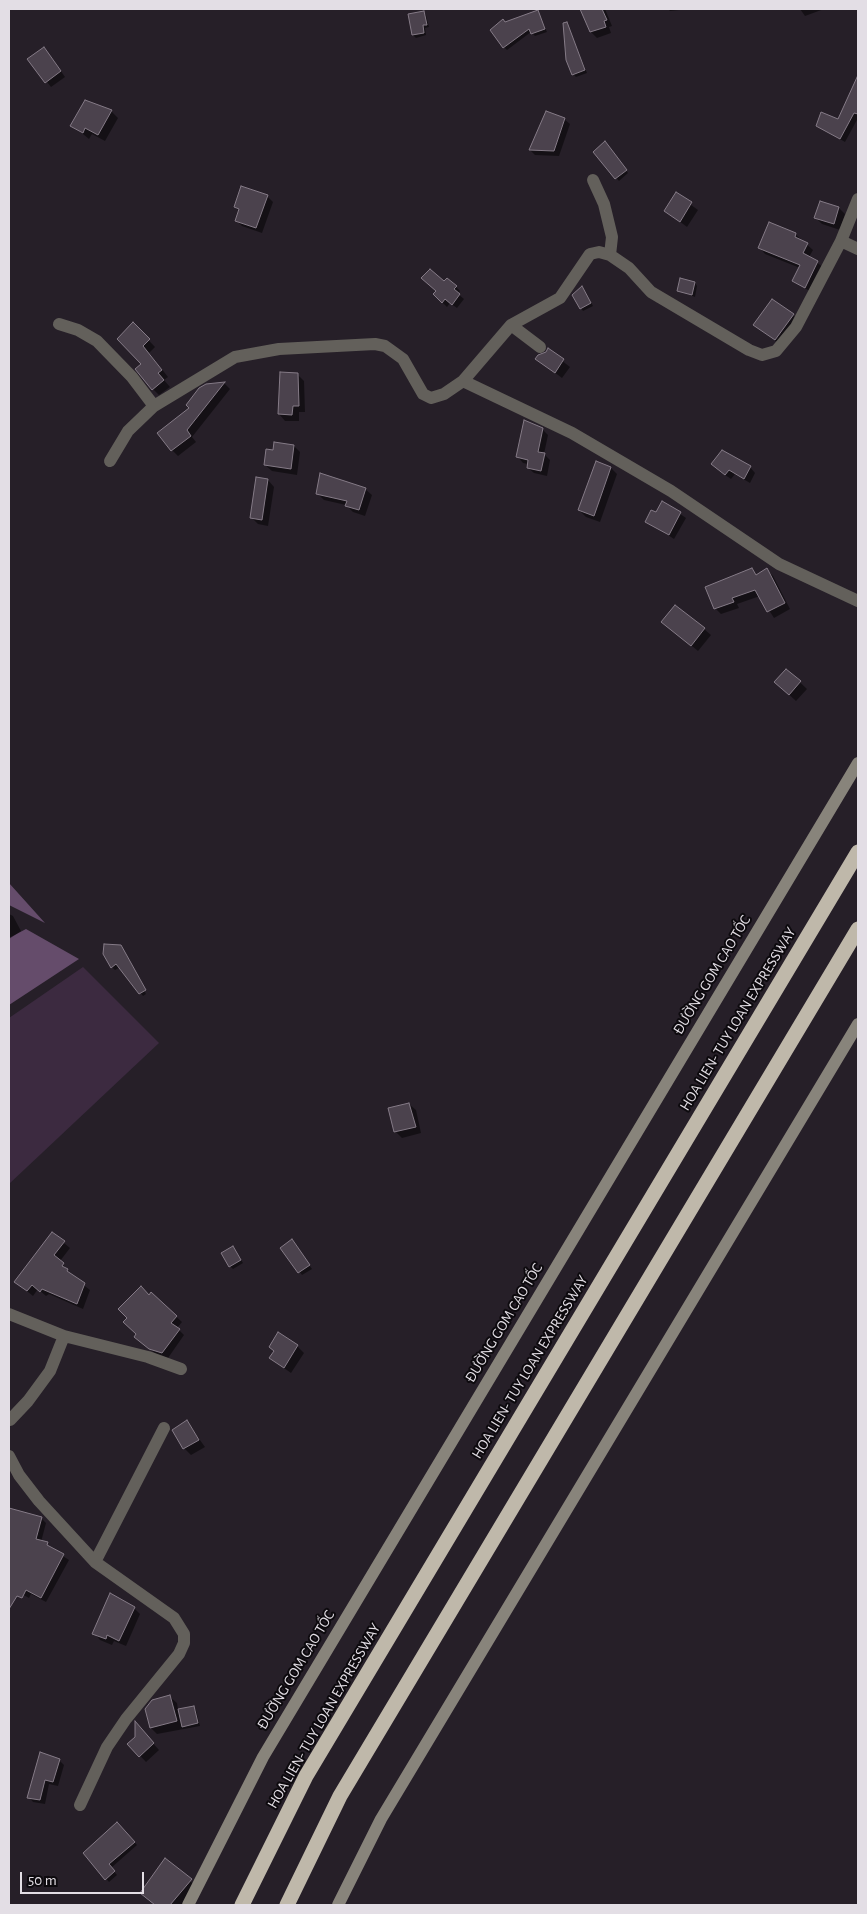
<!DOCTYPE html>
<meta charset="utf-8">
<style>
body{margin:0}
#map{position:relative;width:867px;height:1914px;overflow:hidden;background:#261f28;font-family:"Alegreya Sans",sans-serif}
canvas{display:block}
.frame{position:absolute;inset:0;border:10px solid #e3dee5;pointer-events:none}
.scale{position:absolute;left:20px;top:1872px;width:124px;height:22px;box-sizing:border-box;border:2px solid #e3dee5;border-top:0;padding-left:6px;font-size:15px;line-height:18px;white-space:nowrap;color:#e3dee5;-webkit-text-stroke:4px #0d0a0e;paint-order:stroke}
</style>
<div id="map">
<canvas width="867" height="1914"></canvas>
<div class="frame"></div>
<div class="scale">50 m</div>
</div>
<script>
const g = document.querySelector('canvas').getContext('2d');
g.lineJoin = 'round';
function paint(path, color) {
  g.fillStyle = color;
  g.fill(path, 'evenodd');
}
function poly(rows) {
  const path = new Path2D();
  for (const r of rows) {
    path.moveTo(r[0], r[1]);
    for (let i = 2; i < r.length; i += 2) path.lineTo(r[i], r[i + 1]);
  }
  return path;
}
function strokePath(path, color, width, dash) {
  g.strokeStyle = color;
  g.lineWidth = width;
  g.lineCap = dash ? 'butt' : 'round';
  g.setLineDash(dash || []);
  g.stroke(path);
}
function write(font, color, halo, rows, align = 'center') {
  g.font = font + ' "Alegreya Sans",sans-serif';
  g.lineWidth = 4;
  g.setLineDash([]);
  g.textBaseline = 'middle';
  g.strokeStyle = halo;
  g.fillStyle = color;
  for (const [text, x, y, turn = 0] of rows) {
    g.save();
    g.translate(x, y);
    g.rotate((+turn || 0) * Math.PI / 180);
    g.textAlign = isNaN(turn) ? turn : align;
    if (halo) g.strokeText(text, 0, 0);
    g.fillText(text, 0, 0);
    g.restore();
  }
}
paint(poly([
 [83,967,159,1043,9,1184,9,1018]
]), '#3c2a40');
paint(poly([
 [9,883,45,923,9,905],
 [26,929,79,959,9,1005,9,938]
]), '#654c6b');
paint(poly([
 [581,9,605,9,612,26,609,27,611,33,597,38,591,32],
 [668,9,689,9,670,11],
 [800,9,824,9,805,16],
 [423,12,426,15,429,27,425,28,426,35,416,38,413,35,409,15],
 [537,12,547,32,535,36,531,32,507,50,504,47,506,23],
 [567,23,587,73,576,77,573,74],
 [49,54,65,77,51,87,29,59],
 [853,88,858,90,858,118,845,142,818,126,839,121],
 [111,111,118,118,105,141,92,134,89,139,72,125],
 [564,119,570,124,559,156,535,155,530,150],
 [605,142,628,173,619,181,594,152],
 [676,194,698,210,687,227,666,211],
 [267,196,273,202,262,233,242,226,236,220,239,211,235,207],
 [839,208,845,214,840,230,822,224,816,218],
 [795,234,813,250,809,257,823,267,811,292,794,281,800,268,765,254,760,248],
 [444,283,456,287,460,291,458,294,464,299,457,308,450,303,447,307,434,294],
 [695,283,697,286,695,297,678,290],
 [582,287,593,306,583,311,581,308],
 [793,315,799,321,782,346,755,325],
 [133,324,155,347,149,353,168,377,164,380,170,387,159,395,153,389,143,364],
 [548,350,570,367,562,378,537,359],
 [297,374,304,381,305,412,299,412,299,421,285,421,279,414],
 [224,383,230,389,192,437,196,442,178,456,172,450,191,409,207,385],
 [542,429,548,435,544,454,550,460,547,476,534,473,528,468,528,464,523,463,518,457],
 [294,446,300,452,297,475,272,471,265,465],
 [750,467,755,473,750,483,735,474,731,479,718,470],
 [611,468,617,474,600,522,586,517,579,510],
 [268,480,274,487,268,526,258,524,251,517],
 [365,489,372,495,365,516,353,512,346,505,324,500,317,493],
 [663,502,686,518,674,539,647,521,656,514],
 [752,570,757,575,767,570,773,576,790,609,774,618,760,596,737,604,739,608,721,614,715,608],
 [663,622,704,629,711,635,698,651],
 [787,670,807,689,796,701,783,689],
 [9,914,13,916,21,931,9,939],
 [121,947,146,994,143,996,120,967,115,970,112,967],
 [409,1104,416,1110,421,1133,402,1138,395,1131],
 [53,1234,70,1248,60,1261,73,1277,90,1290,83,1309,49,1294,46,1296,38,1289,33,1296,16,1282],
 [294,1244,312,1269,302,1275,282,1248],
 [235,1251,243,1263,233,1269,230,1266],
 [152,1294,182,1322,177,1328,184,1335,168,1358,156,1354,141,1342],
 [297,1346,304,1353,291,1373,270,1358],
 [187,1422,205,1447,191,1455,184,1448],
 [9,1509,41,1518,46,1523,41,1542,69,1560,46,1602,31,1594,29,1598,9,1587],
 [134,1608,140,1614,126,1646,114,1641,112,1645,100,1640,94,1633],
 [170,1697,177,1703,178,1710,193,1707,196,1710,200,1726,157,1734,151,1728],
 [140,1729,159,1750,146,1762,129,1744,137,1737],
 [59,1760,64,1765,58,1786,49,1784,45,1804,33,1802,29,1797],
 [117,1823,137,1845,111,1868,117,1875,109,1882,85,1853],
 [165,1860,197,1887,182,1905,155,1905,148,1900,155,1877,153,1875]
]), '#0007');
const building = poly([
 [580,9,602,9,607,20,604,21,606,27,590,32,580,9],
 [538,10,545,29,531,34,529,29,503,48,490,30,503,19,505,22,538,10],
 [424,11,427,25,423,25,424,33,412,35,408,14,424,11],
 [567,22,585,70,572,75,566,60,563,23,567,22],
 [44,47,61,71,45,83,27,59,44,47],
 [858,75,858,114,854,113,840,139,816,126,821,112,838,119,858,75],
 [85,100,112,110,98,135,85,128,83,133,70,126,85,100],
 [546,111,565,118,554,151,529,150,546,111],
 [605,141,627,170,615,179,593,152,605,141],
 [241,186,268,195,256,228,235,221,239,209,234,207,241,186],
 [676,192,692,202,680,222,664,211,676,192],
 [820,201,839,207,834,224,814,218,820,201],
 [769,222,796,233,795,237,808,243,803,253,818,261,805,288,792,281,800,265,758,248,769,222],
 [430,269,444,281,447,278,457,286,454,289,460,294,452,305,445,299,442,303,433,294,436,291,421,278,430,269],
 [680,278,695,282,692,295,677,291,680,278],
 [582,286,591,303,580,309,572,295,582,286],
 [772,299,794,314,775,340,753,325,772,299],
 [133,322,150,339,143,346,162,370,158,373,164,380,152,390,135,369,141,364,117,339,133,322],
 [548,348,564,359,555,373,535,359,538,355,546,352,548,348],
 [280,372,298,373,299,406,293,406,292,415,278,414,280,372],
 [225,382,187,430,191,436,171,451,157,433,189,408,186,405,199,388,206,384,225,382],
 [524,420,543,428,538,452,545,453,541,471,527,468,528,460,516,457,524,420],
 [274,442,294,445,291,469,264,465,266,449,273,450,274,442],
 [722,450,751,466,744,479,729,470,725,475,711,464,722,450],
 [596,461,611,467,594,516,578,510,596,461],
 [320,473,366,488,359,510,345,506,347,501,316,494,320,473],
 [256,477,268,479,262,520,250,518,256,477],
 [662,501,681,512,669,535,645,522,651,510,656,512,662,501],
 [752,568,756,575,767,568,785,603,767,612,755,590,732,598,734,602,714,609,705,587,752,568],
 [675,605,705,628,691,646,661,622,675,605],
 [786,669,801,681,789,695,774,682,786,669],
 [104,944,121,945,146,990,139,994,116,964,111,968,103,954,104,944],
 [409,1103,416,1127,394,1132,388,1108,409,1103],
 [52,1232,65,1241,54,1255,64,1263,62,1266,68,1269,67,1271,85,1283,77,1304,42,1289,40,1292,32,1285,27,1291,14,1282,52,1232],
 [292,1239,310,1265,298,1273,280,1248,292,1239],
 [233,1246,241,1260,229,1267,221,1253,233,1246],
 [141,1286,149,1295,151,1292,177,1316,171,1323,180,1329,162,1353,149,1349,134,1337,136,1334,123,1322,127,1318,118,1309,141,1286],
 [278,1332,298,1345,284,1368,269,1358,274,1351,269,1347,278,1332],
 [187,1420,199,1440,183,1449,172,1430,187,1420],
 [9,1508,42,1517,36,1539,48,1542,47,1545,64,1554,41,1598,26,1590,22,1598,17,1596,9,1609,9,1508],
 [110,1593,135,1607,119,1641,107,1635,106,1639,92,1634,110,1593],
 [170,1695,177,1721,150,1728,145,1709,152,1700,170,1695],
 [194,1706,198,1723,182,1727,178,1709,194,1706],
 [135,1721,154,1743,139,1757,127,1744,135,1737,135,1721],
 [40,1752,60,1759,53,1782,45,1780,40,1800,27,1798,40,1752],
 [117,1822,135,1842,109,1864,115,1871,105,1880,83,1853,117,1822],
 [165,1858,192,1879,170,1905,155,1905,140,1893,165,1858]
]);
paint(building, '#4b424d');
strokePath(building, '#857b87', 1);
strokePath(poly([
 [593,180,604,204,612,237,610,255],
 [841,241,858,249],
 [59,324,78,330,97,341,132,377,154,406],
 [540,347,511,325,560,298,590,254,599,252,610,255,629,268,651,292,749,350,762,355,776,351,796,327,841,241,858,199],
 [463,381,572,433,671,491,779,564,858,601],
 [110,461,128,431,154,406,235,357,279,349,375,344,385,346,403,359,423,394,431,398,444,394,463,381,511,325],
 [9,1314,64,1336,148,1357,181,1369],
 [10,1420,28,1401,50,1371,64,1336],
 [9,1456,19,1475,39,1501,95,1562,174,1618,184,1634,184,1643,179,1654,126,1719,107,1747,80,1805],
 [95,1562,164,1428]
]), '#63605b', 12);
strokePath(poly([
 [188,1905,263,1757,858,763],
 [338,1905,381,1819,858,1024]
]), '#88847b', 12);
strokePath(poly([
 [242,1905,306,1776,858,852],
 [287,1905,340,1796,858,929]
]), '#bfb8aa', 15);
write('15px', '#e3dee5', '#0d0a0e', [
 ["ĐƯỜNG GOM CAO TỐC",712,975,-59],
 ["HOA LIEN- TUY LOAN EXPRESSWAY",738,1019,-59],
 ["ĐƯỜNG GOM CAO TỐC",504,1323,-59],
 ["HOA LIEN- TUY LOAN EXPRESSWAY",530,1367,-59],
 ["ĐƯỜNG GOM CAO TỐC",296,1670,-59],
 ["HOA LIEN- TUY LOAN EXPRESSWAY",324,1716,-60]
]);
</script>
